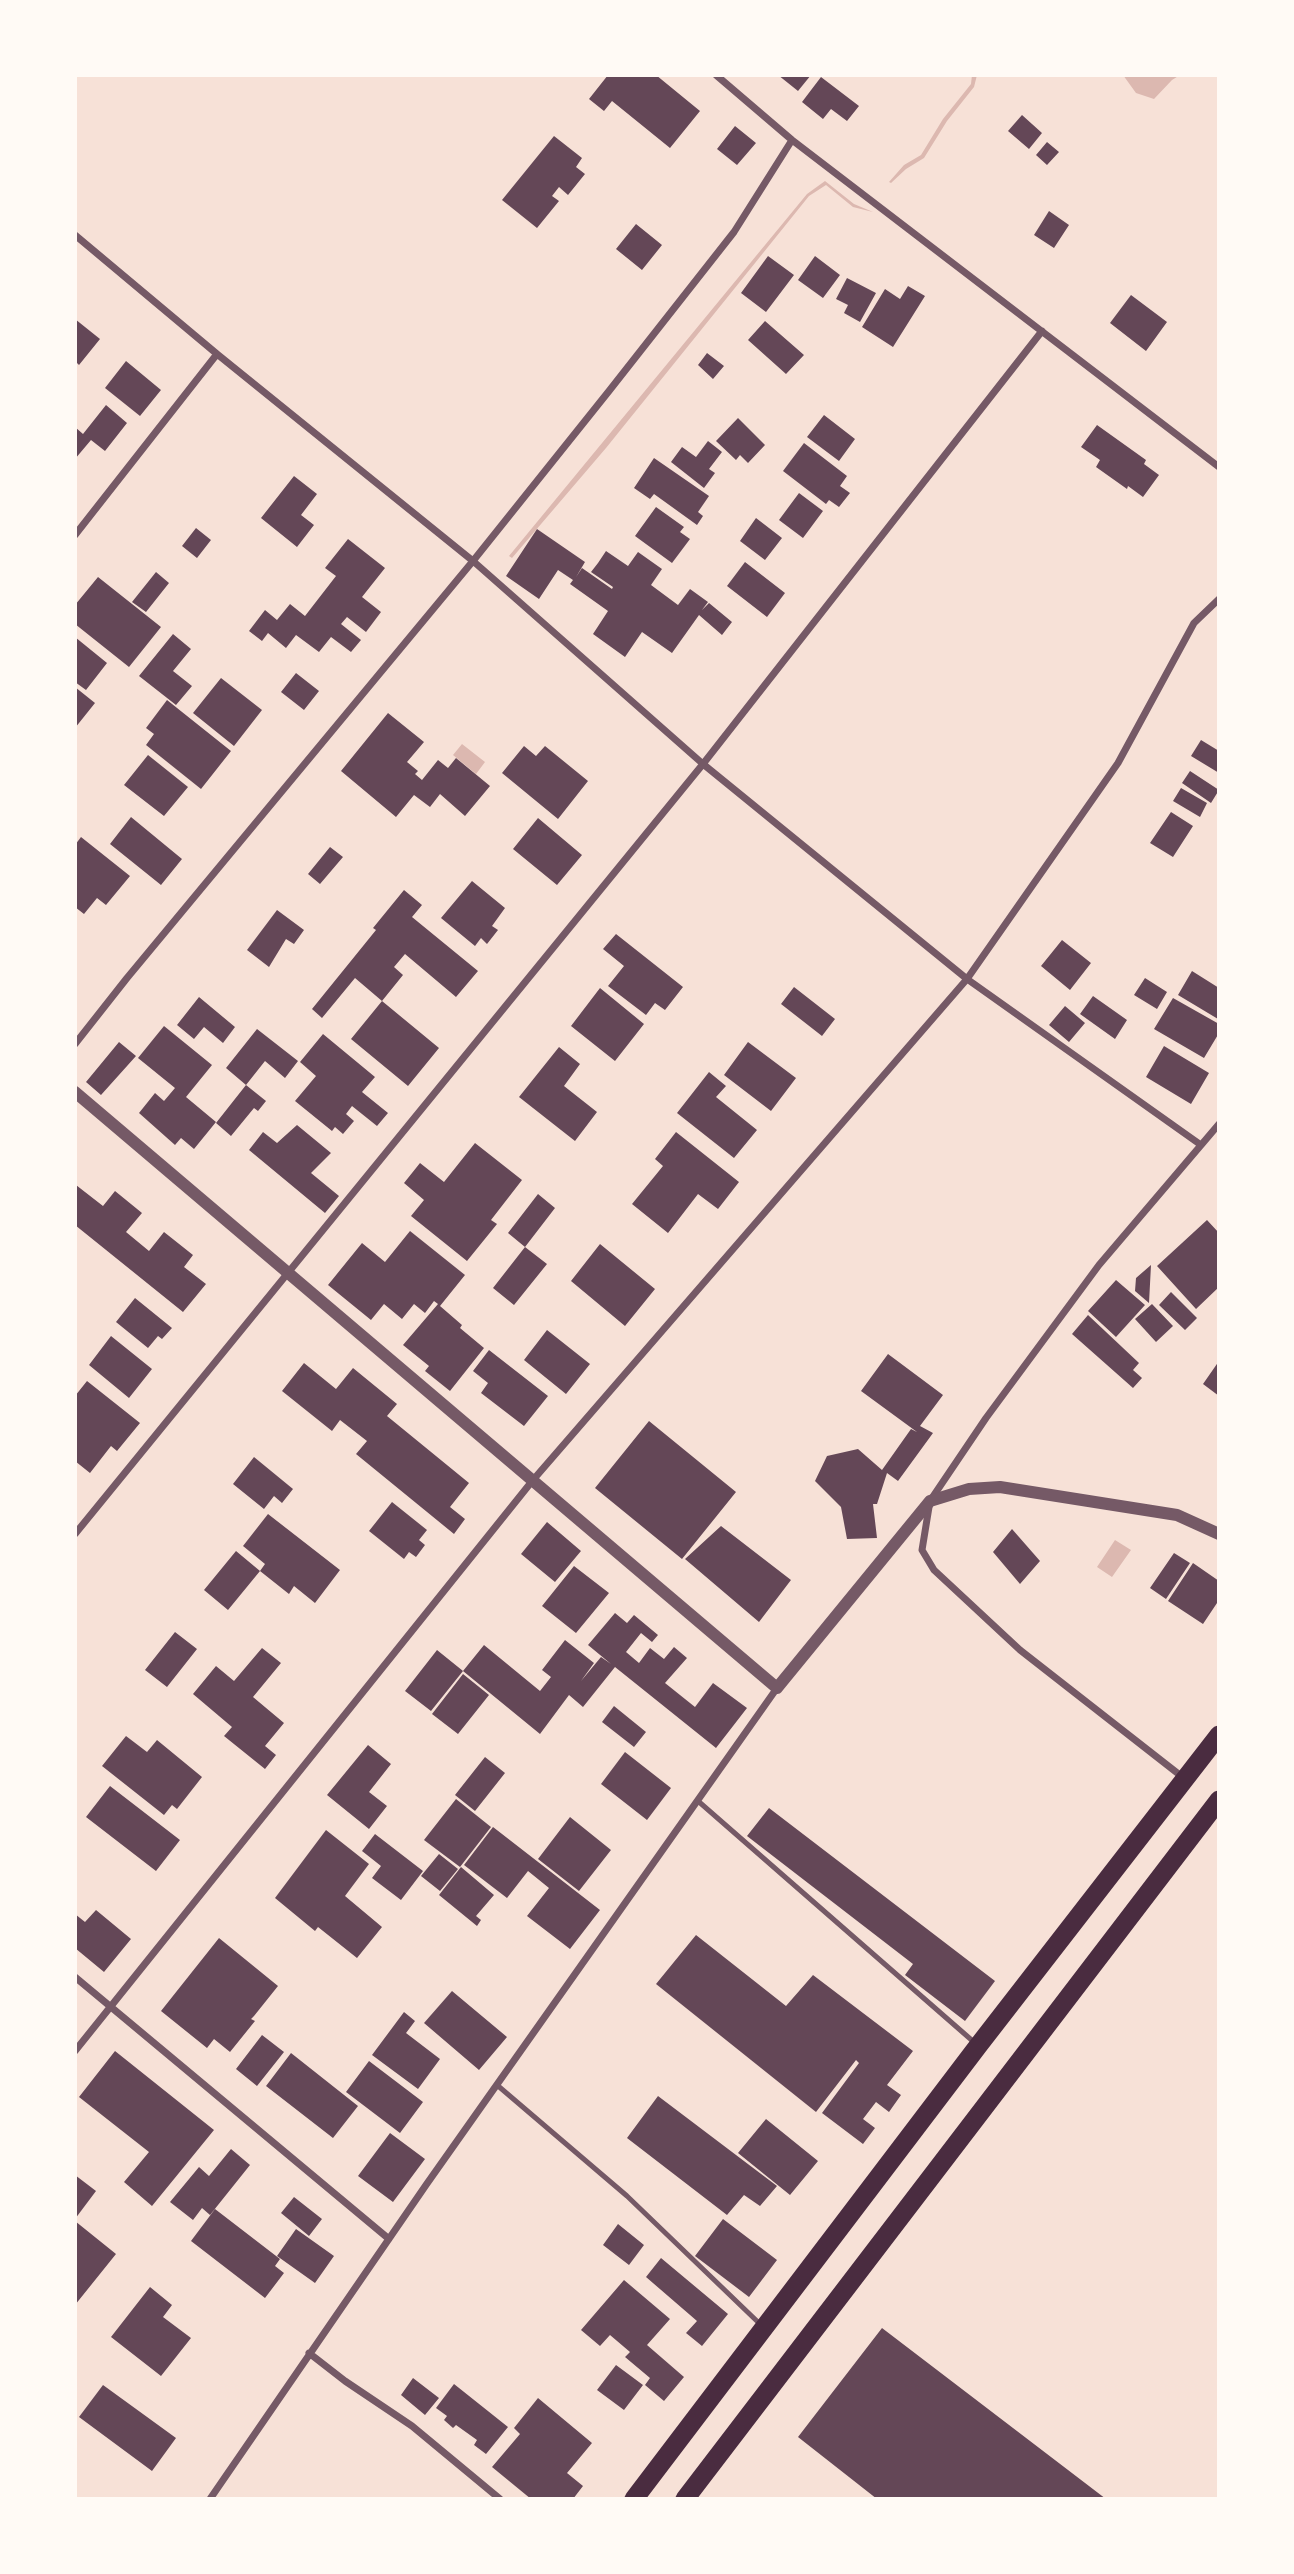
<!DOCTYPE html>
<style>
body{margin:0}
#map{position:relative;width:1294px;height:2574px;overflow:hidden;background:#f7e1d7;font-family:"DM Sans",sans-serif}
canvas{display:block}
.frame{position:absolute;inset:0;border:77px solid #fffaf5;pointer-events:none}
</style>
<div id="map">
<canvas width="1294" height="2574"></canvas>
<div class="frame"></div>
</div>
<script>
const g = document.querySelector('canvas').getContext('2d');
g.lineJoin = 'round';
function paint(path, color) {
  g.fillStyle = color;
  g.fill(path, 'evenodd');
}
function poly(rows) {
  const path = new Path2D();
  for (const r of rows) {
    path.moveTo(r[0], r[1]);
    for (let i = 2; i < r.length; i += 2) path.lineTo(r[i], r[i + 1]);
  }
  return path;
}
function strokePath(path, color, width, dash) {
  g.strokeStyle = color;
  g.lineWidth = width;
  g.lineCap = dash ? 'butt' : 'round';
  g.setLineDash(dash || []);
  g.stroke(path);
}
paint(poly([
 [972,75,977,75,974,87,947,121,924,158,906,169,891,183,889,182,904,165,921,155,943,119,971,84],
 [1123,75,1180,75,1172,80,1154,99,1136,93],
 [825,181,854,204,873,212,853,207,826,185,809,196,606,448,512,558,509,556,807,194],
 [462,744,485,762,476,774,453,755],
 [1115,1540,1131,1550,1112,1577,1097,1567]
]), '#dcb8b0');
paint(poly([
 [608,75,656,75,700,111,670,148,612,101,604,111,589,99],
 [778,75,811,75,798,91],
 [821,77,859,106,847,121,831,109,823,119,802,102],
 [1022,115,1042,133,1029,149,1008,131],
 [735,126,756,143,737,165,717,149],
 [554,136,582,158,576,167,585,174,568,195,559,187,552,196,559,201,537,228,502,200],
 [1047,142,1059,152,1047,165,1036,155],
 [1049,211,1069,225,1054,248,1034,235],
 [636,224,662,245,642,270,616,249],
 [768,256,794,275,766,312,741,293],
 [815,256,840,275,823,298,798,280],
 [847,278,876,293,860,322,844,313,848,305,836,299],
 [908,286,925,296,893,347,862,327,885,289,900,299],
 [1131,295,1167,322,1146,351,1110,323],
 [75,319,100,339,79,365,75,361],
 [765,321,804,355,786,374,748,340],
 [707,353,724,366,713,379,698,365],
 [126,361,161,390,140,416,105,388],
 [106,405,127,423,105,451,91,440,75,459,75,427,83,434],
 [824,415,855,439,839,461,807,437],
 [738,418,765,445,748,463,740,455,736,460,716,441],
 [1097,425,1146,460,1144,464,1159,475,1143,497,1128,486,1127,489,1096,467,1100,460,1081,447],
 [708,441,722,452,709,469,715,473,704,488,671,462,682,447,696,457],
 [804,443,847,476,840,486,850,493,839,507,829,500,826,504,783,471],
 [654,458,709,496,698,512,703,516,697,525,654,494,650,499,634,488],
 [294,476,317,494,301,515,314,525,297,547,261,518],
 [799,493,823,511,803,538,779,520],
 [656,507,684,527,680,532,690,539,672,563,635,536],
 [756,518,782,538,765,560,740,541],
 [196,528,211,540,197,558,182,546],
 [537,529,585,562,576,577,582,568,612,589,613,587,591,572,598,563,606,551,628,566,638,552,662,569,651,585,678,605,690,589,708,602,702,610,709,603,732,622,722,635,699,615,672,653,642,632,625,657,593,634,608,611,570,584,573,580,558,570,539,599,506,576],
 [348,539,385,568,362,597,381,612,366,632,347,617,341,624,361,640,351,652,331,637,319,652,296,635,286,648,268,633,262,641,249,631,265,610,277,620,290,604,305,616,336,576,325,568],
 [745,562,785,593,767,617,727,586],
 [156,572,169,583,146,612,132,602],
 [98,577,161,627,129,667,75,624,75,605],
 [173,634,191,649,173,671,192,686,176,705,139,676],
 [75,637,107,663,86,690,75,682],
 [296,673,319,691,304,710,281,692],
 [221,678,262,710,234,746,193,713],
 [75,687,95,703,75,728],
 [167,700,231,751,201,789,146,745,154,734,146,728],
 [388,713,424,742,407,762,418,771,415,774,422,780,438,760,448,768,456,758,490,786,465,816,440,794,430,807,414,795,396,817,341,771],
 [1201,740,1219,751,1219,773,1191,756],
 [524,746,536,756,545,746,588,781,558,819,502,773],
 [148,755,188,787,164,816,124,785],
 [1190,771,1219,790,1211,803,1182,783],
 [1181,788,1207,803,1200,817,1173,801],
 [1171,812,1193,826,1173,857,1150,843],
 [131,817,182,859,161,885,110,844],
 [538,818,582,855,557,885,513,849],
 [81,837,130,876,106,905,97,898,84,914,75,907,75,845],
 [330,847,343,857,320,884,308,874],
 [472,881,505,908,492,926,498,930,487,944,481,938,475,946,441,918],
 [404,890,422,905,412,917,478,971,456,997,405,954,394,967,403,975,382,1001,439,1048,408,1086,351,1039,382,1001,355,978,322,1018,312,1009,376,930,373,928],
 [277,910,304,930,294,944,286,939,269,967,247,950],
 [616,934,683,987,665,1010,655,1003,646,1015,608,986,624,966,603,949],
 [1062,940,1091,963,1070,990,1041,966],
 [1192,971,1219,988,1218,1019,1178,995],
 [1145,978,1167,992,1157,1009,1134,995],
 [794,987,835,1019,822,1036,781,1004],
 [600,988,644,1024,615,1061,571,1026],
 [1093,996,1127,1020,1115,1039,1080,1014],
 [199,997,235,1027,223,1043,204,1027,194,1039,177,1025],
 [1173,998,1219,1024,1219,1033,1204,1058,1154,1029],
 [1065,1006,1085,1023,1069,1042,1049,1025],
 [164,1026,212,1065,186,1097,216,1122,194,1149,181,1138,175,1145,139,1113,155,1093,164,1101,175,1088,138,1058],
 [257,1029,298,1061,285,1078,265,1061,246,1085,226,1068],
 [323,1034,375,1077,362,1092,388,1113,377,1126,352,1106,346,1114,354,1121,343,1134,335,1127,332,1131,295,1101,316,1076,300,1062],
 [119,1042,136,1056,101,1095,86,1082],
 [748,1042,796,1078,771,1111,724,1075],
 [1164,1046,1209,1073,1191,1104,1146,1077],
 [559,1047,580,1064,564,1086,597,1112,575,1141,519,1097],
 [709,1072,726,1086,716,1097,757,1130,734,1158,677,1113],
 [246,1085,266,1101,258,1111,254,1108,231,1136,216,1123],
 [297,1125,331,1153,311,1173,339,1196,325,1213,249,1150,263,1132,277,1143],
 [676,1132,739,1182,718,1209,698,1194,668,1233,632,1204,663,1166,655,1159],
 [475,1143,522,1180,491,1220,497,1224,467,1261,411,1216,424,1200,404,1183,420,1163,444,1182],
 [76,1185,103,1206,115,1191,142,1213,126,1232,149,1251,164,1232,193,1255,184,1267,206,1284,183,1312,75,1225],
 [538,1194,555,1208,525,1247,508,1233],
 [1207,1220,1219,1233,1219,1287,1196,1309,1157,1266],
 [410,1231,465,1275,440,1306,462,1325,460,1328,484,1348,450,1391,425,1371,429,1366,403,1345,438,1304,434,1301,425,1313,414,1304,402,1319,384,1304,371,1320,328,1285,362,1243,385,1262],
 [600,1244,655,1289,625,1326,571,1281],
 [525,1247,547,1264,514,1305,493,1288],
 [1151,1265,1149,1303,1135,1291,1136,1278],
 [1116,1280,1145,1305,1116,1337,1088,1311],
 [1171,1292,1197,1318,1185,1330,1159,1305],
 [135,1298,172,1328,162,1339,158,1336,148,1348,116,1322],
 [1152,1304,1173,1326,1156,1342,1135,1319],
 [1088,1315,1139,1363,1133,1370,1142,1378,1133,1388,1072,1334],
 [547,1330,590,1364,566,1394,524,1360],
 [111,1336,152,1369,129,1398,89,1365],
 [489,1350,548,1396,524,1426,481,1393,488,1383,473,1371],
 [888,1354,943,1395,920,1426,933,1433,898,1481,887,1473,877,1504,873,1504,877,1538,847,1539,841,1507,815,1481,827,1456,858,1449,882,1470,911,1429,917,1432,861,1391],
 [1219,1361,1219,1396,1203,1384],
 [304,1363,336,1389,353,1368,397,1404,387,1416,469,1483,450,1507,465,1519,454,1534,356,1454,367,1441,340,1420,332,1431,282,1391],
 [87,1381,140,1423,117,1451,111,1446,90,1473,75,1461,75,1396],
 [649,1421,736,1492,682,1559,595,1488],
 [254,1457,293,1489,282,1503,274,1496,264,1509,233,1484],
 [392,1502,427,1530,419,1540,425,1545,416,1557,409,1552,404,1559,369,1531],
 [268,1514,340,1570,315,1603,294,1586,289,1594,260,1571,265,1564,243,1546],
 [547,1522,581,1551,555,1582,521,1554],
 [721,1526,791,1580,759,1622,685,1559],
 [1012,1529,1040,1561,1020,1584,993,1552],
 [236,1551,260,1571,228,1610,204,1590],
 [1174,1553,1190,1563,1166,1599,1150,1588],
 [1193,1563,1219,1581,1219,1600,1203,1624,1168,1601],
 [574,1566,609,1593,576,1633,542,1606],
 [615,1613,627,1623,634,1615,658,1635,652,1642,641,1633,626,1652,639,1663,650,1648,664,1659,674,1647,687,1658,665,1683,695,1707,713,1683,747,1708,716,1748,615,1667,583,1707,569,1695,540,1734,463,1671,484,1645,540,1691,551,1677,542,1670,565,1640,594,1663,581,1681,601,1657,611,1664,588,1645],
 [175,1632,197,1649,167,1687,145,1670],
 [262,1648,281,1663,253,1697,284,1723,265,1746,276,1755,265,1769,224,1736,232,1727,193,1694,216,1666,234,1681],
 [437,1650,463,1671,431,1711,405,1691],
 [463,1674,489,1695,458,1734,432,1714],
 [614,1706,646,1732,634,1747,602,1722],
 [126,1736,147,1752,157,1740,202,1777,177,1809,172,1805,164,1815,102,1766],
 [368,1745,391,1764,369,1792,387,1806,369,1829,327,1795],
 [625,1752,671,1788,647,1820,601,1784],
 [485,1757,505,1773,475,1811,455,1795],
 [110,1786,180,1840,156,1871,86,1817],
 [456,1799,491,1827,460,1867,424,1840],
 [769,1808,995,1981,965,2021,905,1975,913,1964,747,1836],
 [570,1817,611,1850,579,1891,538,1859],
 [493,1827,600,1910,570,1949,527,1916,549,1888,528,1871,507,1898,464,1865],
 [326,1830,369,1864,345,1896,382,1927,357,1958,318,1927,315,1931,275,1898],
 [375,1834,423,1871,401,1900,372,1878,381,1866,362,1851],
 [439,1854,458,1869,440,1891,421,1876],
 [461,1867,494,1895,476,1916,481,1920,477,1926,439,1895],
 [96,1910,131,1939,104,1972,75,1948,75,1914,85,1922],
 [696,1935,786,2006,813,1975,913,2051,887,2085,901,2095,889,2112,876,2102,863,2119,875,2128,863,2144,822,2113,859,2063,856,2060,816,2112,656,1984],
 [219,1938,278,1986,254,2016,251,2019,255,2021,230,2052,214,2039,207,2048,161,2011],
 [452,1991,507,2037,479,2070,424,2023],
 [404,2012,415,2021,406,2033,440,2059,418,2089,372,2055],
 [262,2035,284,2052,257,2086,236,2069],
 [115,2051,214,2130,152,2206,124,2182,149,2152,79,2097],
 [291,2053,358,2106,333,2138,266,2086],
 [369,2061,423,2102,400,2133,346,2092],
 [658,2096,777,2186,760,2206,744,2195,727,2215,627,2138],
 [766,2119,818,2161,790,2195,738,2153],
 [390,2133,425,2159,393,2202,358,2176],
 [231,2149,250,2165,210,2215,202,2208,193,2220,170,2202,199,2167,209,2176],
 [75,2175,96,2191,75,2219],
 [294,2197,322,2219,309,2236,281,2213],
 [215,2209,280,2259,275,2266,284,2273,265,2298,191,2241],
 [723,2219,777,2260,749,2297,695,2256],
 [75,2221,116,2254,75,2305],
 [618,2224,644,2245,629,2265,603,2245],
 [296,2229,334,2256,315,2283,277,2256],
 [661,2258,728,2314,702,2346,686,2333,697,2321,646,2277],
 [624,2280,670,2319,647,2345,684,2377,664,2401,645,2385,650,2378,625,2357,630,2352,610,2335,600,2346,581,2330],
 [150,2287,172,2305,163,2317,191,2338,161,2376,111,2337],
 [882,2328,1106,2499,877,2499,798,2437],
 [616,2365,643,2385,624,2410,597,2390],
 [413,2378,439,2398,425,2415,401,2395],
 [454,2384,508,2427,486,2454,474,2445,477,2440,456,2425,453,2428,444,2420,447,2416,436,2408],
 [103,2385,176,2438,152,2471,79,2417],
 [538,2398,592,2443,567,2473,583,2486,573,2499,531,2499,492,2467,520,2434,514,2428]
]), '#644757');
strokePath(poly([
 [698,1801,975,2043],
 [497,2085,627,2196,761,2325]
]), '#755966', 5);
strokePath(poly([
 [716,75,792,140,1219,467],
 [75,235,217,354,75,535],
 [217,354,473,561,703,764,967,979,1201,1145],
 [75,1044,127,978,473,561,609,391,734,232,792,140],
 [75,1534,703,764,1042,331],
 [1185,1779,1020,1650,934,1570,922,1550,930,1501,986,1418,1099,1265,1219,1124],
 [75,1977,389,2239],
 [75,2051,533,1480,967,979,1118,763,1194,623,1219,599],
 [309,2353,345,2381,412,2426,500,2499],
 [210,2499,426,2185,777,1688]
]), '#755966', 7);
strokePath(poly([
 [75,1092,777,1688,930,1501,969,1489,1000,1487,1177,1515,1219,1534]
]), '#755966', 12);
strokePath(poly([
 [634,2499,978,2046,1219,1735],
 [685,2499,1219,1800]
]), '#4a2c40', 19);
</script>
